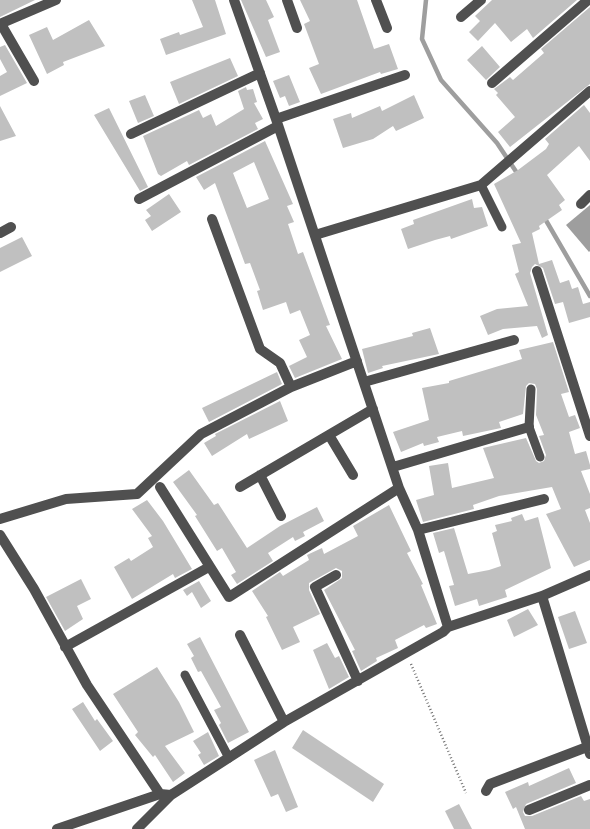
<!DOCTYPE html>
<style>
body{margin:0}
canvas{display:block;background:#fff}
</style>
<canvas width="590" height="829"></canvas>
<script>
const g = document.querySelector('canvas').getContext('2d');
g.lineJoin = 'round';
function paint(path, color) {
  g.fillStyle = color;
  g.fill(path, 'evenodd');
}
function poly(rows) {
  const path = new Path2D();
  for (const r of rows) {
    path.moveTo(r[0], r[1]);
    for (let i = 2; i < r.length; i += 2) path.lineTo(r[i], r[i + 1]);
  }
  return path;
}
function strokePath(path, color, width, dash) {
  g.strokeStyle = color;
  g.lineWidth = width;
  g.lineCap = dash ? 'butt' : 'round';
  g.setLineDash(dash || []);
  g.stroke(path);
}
paint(poly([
 [590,205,590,251,589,252,566,225]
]), '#9e9e9e');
strokePath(poly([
 [426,0,422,39,441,80,497,143,519,176],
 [544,217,590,296]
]), '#9e9e9e', 4.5);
paint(poly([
 [0,0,35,0,0,17],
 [192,0,215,0,226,34,166,55,160,39,179,32,180,35,203,27],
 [241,0,266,0,274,17,268,20,280,52,266,57],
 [300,0,357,0,374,49,389,44,398,69,381,74,380,72,321,94,309,68,319,64,304,24,310,21],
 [492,0,577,0,533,38,527,29,511,42,495,23,478,41,469,32,480,21,475,16],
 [590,7,590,84,510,147,498,132,515,117,496,95,498,93,494,89,510,77,513,80,544,53,541,49],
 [89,20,105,46,63,62,64,65,47,74,29,35,47,27,53,40],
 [5,45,27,83,0,96,0,76,7,72,0,59,0,47],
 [482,46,500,67,486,80,467,60],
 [230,58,238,76,179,104,170,82],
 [289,75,300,102,289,106,285,96,280,98,273,81],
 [246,87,247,90,253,89,257,102,254,103,263,119,255,123,258,129,189,165,187,161,161,176,158,174,143,136,199,110,203,118,211,114,216,126,244,109,238,91],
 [145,95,154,116,138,123,129,101],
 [414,95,424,118,396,131,393,126,373,139,343,148,333,119,351,113,352,118,380,106,382,111],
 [584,105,590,113,590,161,579,146,547,175,565,200,559,205,562,210,539,226,540,229,532,233,539,264,552,260,560,283,569,280,572,289,578,287,583,304,590,302,590,317,569,323,563,302,555,304,543,268,535,264,532,267,530,273,548,335,542,338,537,326,503,329,488,335,480,316,497,309,528,306,515,274,519,272,512,245,521,243,494,184,518,170,546,149,549,144,545,139],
 [0,106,16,136,0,141],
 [109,108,148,187,140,191,94,115],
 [265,141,293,204,287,206,294,222,288,224,298,254,303,252,330,325,326,326,342,359,295,378,289,366,307,357,299,340,310,335,300,310,290,314,286,302,263,310,257,291,260,290,250,263,245,264,215,183,204,190,196,177],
 [254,162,269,199,247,208,233,173],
 [169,194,181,212,152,231,145,220,151,216,146,210],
 [472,199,474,208,482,207,488,226,451,239,450,236,435,240,408,249,401,229,414,224,413,220],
 [22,237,32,256,0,272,0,248],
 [430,328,439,354,382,366,383,368,368,373,362,349,413,336,412,333],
 [553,342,569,392,561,394,569,417,575,415,580,428,569,432,575,454,586,451,590,465,590,469,581,471,590,494,590,508,585,510,590,523,590,560,574,567,546,514,561,509,552,487,499,496,473,505,474,509,423,522,416,500,434,495,429,466,448,463,452,488,494,478,483,448,526,438,536,461,539,463,544,461,546,455,539,436,544,435,536,415,537,389,535,384,529,383,526,386,523,414,499,422,501,428,463,436,462,431,437,437,439,442,424,446,423,443,401,452,393,432,429,420,422,388,449,383,449,381,522,359,519,350],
 [277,372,282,384,209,422,202,408],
 [280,401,288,421,249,439,247,434,212,456,204,443,216,436,215,434],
 [189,470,214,505,218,503,247,548,280,526,317,507,324,521,303,532,305,536,295,541,293,537,268,553,273,561,237,584,231,575,236,572,222,548,217,551,195,516,197,515,173,482],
 [147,500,163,521,192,569,175,578,173,574,132,599,114,567,129,558,131,561,153,547,148,538,152,536,132,509],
 [389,505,411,551,407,553,423,584,421,585,437,624,426,628,424,625,395,640,398,648,376,658,377,661,361,671,352,651,355,650,324,590,342,578,342,571,336,568,309,583,309,590,320,614,293,627,300,642,282,650,266,617,268,616,252,591,280,572,283,576,309,560,307,555,309,554,322,548,324,554,358,536,353,526],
 [522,514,525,521,538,517,551,568,505,590,507,597,479,606,477,599,455,606,449,586,454,585,444,551,439,553,433,533,454,528,468,574,489,570,501,566,492,533,497,531,495,525,512,521,511,518],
 [81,579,91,599,77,606,83,619,65,631,46,597],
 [199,581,211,601,201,608,192,592,187,596,183,590],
 [528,609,538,625,514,637,507,620],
 [575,611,587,643,569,649,558,617],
 [200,637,249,732,228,743,219,725,221,723,214,710,221,707,201,671,198,672,191,658,194,656,187,644],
 [327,643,335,658,339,656,349,677,329,689,313,650],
 [157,667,179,702,194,732,165,746,185,773,173,782,155,755,153,757,135,735,138,732,113,694],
 [83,702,95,721,97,719,113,741,100,751,72,709],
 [303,730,384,784,373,802,292,748],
 [208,732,219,756,204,765,198,755,201,753,193,741],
 [275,750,298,807,286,812,278,794,271,797,254,760],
 [569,768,576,783,526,804,523,812,525,816,532,816,581,796,584,801,590,799,590,829,525,829,516,807,513,809,505,792,528,782,529,786],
 [459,804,472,829,454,829,445,811]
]), '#c0c0c0');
strokePath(poly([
 [411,664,466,793]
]), '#727272', 2.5, [1, 2.5]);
strokePath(poly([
 [481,185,502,227],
 [531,389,529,427,540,457],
 [185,675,229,758]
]), '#505050', 9);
strokePath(poly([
 [234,0,276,119,399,488,418,530,448,627],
 [287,0,297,28],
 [376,0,387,28],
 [461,17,481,0],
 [0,24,56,0],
 [1,24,34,81],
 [492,83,588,0],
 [276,119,405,75],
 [131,134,260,73],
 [139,199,278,126],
 [581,204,590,195],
 [212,219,260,349,280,363,291,387,357,361],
 [0,233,11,227],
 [315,235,481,185,590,91],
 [537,271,590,436],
 [364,382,514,340],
 [329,435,353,475],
 [393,467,529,427],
 [260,475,281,516],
 [160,487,229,597,399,488],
 [240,487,373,409],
 [0,519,66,499,137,494,201,434,291,387],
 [418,530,544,499],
 [0,535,34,589,87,685,160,794],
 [336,575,315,587,358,681],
 [542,596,590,754],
 [240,635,284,722],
 [65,647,209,567],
 [486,791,490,784,587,747],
 [529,810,590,785],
 [57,829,160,794,171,795,284,722,443,632,448,627,542,596,590,575],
 [137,829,171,795]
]), '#505050', 10);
</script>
